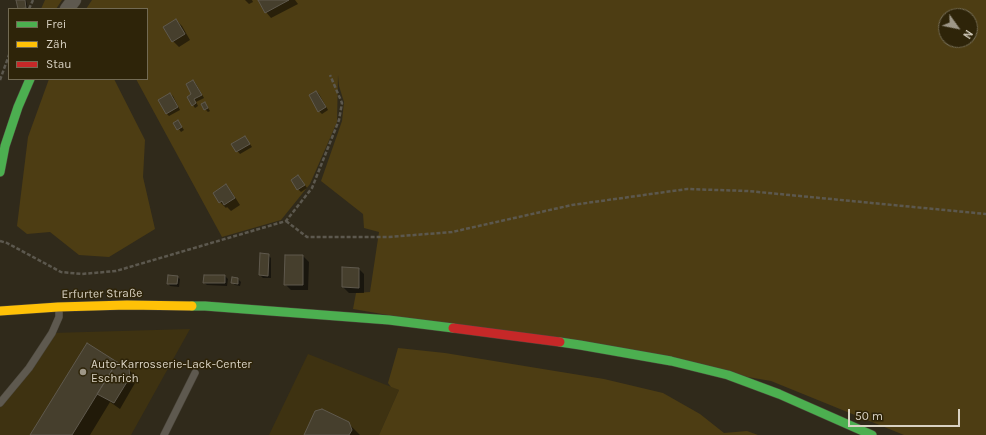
<!DOCTYPE html>
<meta charset="utf-8">
<style>
body{margin:0}
#map{position:relative;width:986px;height:435px;overflow:hidden;background:#302a1b;font-family:Karla,sans-serif}
canvas{display:block}
.legend{position:absolute;left:8px;top:8px;width:140px;height:72px;box-sizing:border-box;background:#2e2409;border:1px solid #726a53;margin:0;padding:5px 7px;list-style:none;font-size:12px;color:#d9d2c3}
.legend li{display:flex;align-items:center;gap:8px;height:20px}
.legend b{width:20px;border:1px solid #726a53}
.north{position:absolute;left:938px;top:8px;width:40px;height:40px;box-sizing:border-box;background:#2e2409;border:1px solid #726a53;border-radius:50%;rotate:123deg;font-size:11px;font-weight:700;line-height:16px;text-align:center;color:#d9d2c3}
.north::after{content:'';display:block;margin:auto;width:14px;height:18px;background:#9e9788;clip-path:polygon(50% 0,100% 100%,50% 72%,0 100%)}
.scale{position:absolute;left:848px;top:409px;width:112px;height:18px;box-sizing:border-box;border:2px solid #d9d2c3;border-top:0;padding-left:5px;font-size:12px;line-height:14px;white-space:nowrap;color:#d9d2c3;-webkit-text-stroke:3px #2e2409;paint-order:stroke}
</style>
<div id="map">
<canvas width="986" height="435"></canvas>
<ul class="legend">
<li><b style="height:5px;background:#4caf50"></b>Frei</li>
<li><b style="height:5px;background:#ffc107"></b>Zäh</li>
<li><b style="height:5px;background:#c62828"></b>Stau</li>
</ul>
<div class="north">N</div>
<div class="scale">50 m</div>
</div>
<script>
const g = document.querySelector('canvas').getContext('2d');
g.lineJoin = 'round';
function paint(path, color) {
  g.fillStyle = color;
  g.fill(path, 'evenodd');
}
function poly(rows) {
  const path = new Path2D();
  for (const r of rows) {
    path.moveTo(r[0], r[1]);
    for (let i = 2; i < r.length; i += 2) path.lineTo(r[i], r[i + 1]);
  }
  return path;
}
function strokePath(path, color, width, dash) {
  g.strokeStyle = color;
  g.lineWidth = width;
  g.lineCap = dash ? 'butt' : 'round';
  g.setLineDash(dash || []);
  g.stroke(path);
}
function write(font, color, halo, rows, align = 'center') {
  g.font = font + ' Karla,sans-serif';
  g.lineWidth = 3;
  g.setLineDash([]);
  g.textBaseline = 'middle';
  g.strokeStyle = halo;
  g.fillStyle = color;
  for (const [text, x, y, turn = 0] of rows) {
    g.save();
    g.translate(x, y);
    g.rotate((+turn || 0) * Math.PI / 180);
    g.textAlign = isNaN(turn) ? turn : align;
    if (halo) g.strokeText(text, 0, 0);
    g.fillText(text, 0, 0);
    g.restore();
  }
}
paint(poly([
 [190,329,131,435,0,435,0,403,52,333],
 [308,354,399,390,379,435,269,435]
]), '#3e3211');
paint(poly([
 [45,0,62,0,56,9,41,9],
 [92,0,986,0,986,435,904,435,771,381,353,309,356,293,370,292,379,232,364,228,363,214,321,181,342,121,344,102,339,86,338,75,337,122,310,184,281,220,222,237,136,79,147,79,147,9,86,9],
 [946,16,970,16,970,40,946,40],
 [49,79,114,79,145,140,143,177,155,229,109,257,79,255,50,232,27,234,17,226,28,137],
 [398,348,445,353,604,379,663,393,700,414,724,433,747,431,758,435,379,435,399,390,391,387,388,383]
]), '#4d3d13');
paint(poly([
 [17,0,26,0,28,9,19,9],
 [245,0,252,0,253,2,249,4],
 [260,0,295,0,298,4,271,18,266,12],
 [176,20,182,26,190,40,179,47,173,41],
 [193,81,196,84,204,98,196,102,198,106,195,108,193,105],
 [316,92,319,94,328,110,322,114,319,111,310,96],
 [170,94,173,96,180,110,169,116,166,113],
 [205,103,210,111,208,112,205,109],
 [175,123,180,124,184,130,181,132],
 [245,137,252,147,240,154,232,145],
 [301,179,307,188,301,192,298,189],
 [226,185,231,191,240,205,231,211,227,207,226,208,220,202],
 [268,255,271,258,271,278,263,278,260,275],
 [303,256,309,262,308,290,291,290,285,284],
 [359,269,364,274,364,293,349,293,343,287],
 [225,276,228,279,227,286,207,285,204,283],
 [177,277,180,279,179,287,170,286,168,283],
 [238,279,241,282,240,286,235,285,232,282],
 [129,370,135,376,135,383,120,409,110,402,90,435,32,435],
 [348,423,360,435,305,435]
]), '#0007');
const building = poly([
 [16,0,25,0,26,8,18,9,16,0],
 [258,0,289,0,265,13,258,0],
 [176,19,185,34,172,42,163,27,176,19],
 [193,80,202,95,194,99,196,103,192,106,187,97,191,94,186,84,193,80],
 [316,91,326,107,318,112,309,95,316,91],
 [170,93,178,107,166,114,158,100,170,93],
 [205,102,208,108,204,110,201,104,205,102],
 [178,120,182,127,177,130,173,123,178,120],
 [245,136,250,144,236,152,231,144,245,136],
 [298,175,305,185,297,190,291,180,298,175],
 [226,184,235,198,224,205,222,201,219,203,213,193,226,184],
 [260,253,269,254,268,276,259,275,260,253],
 [285,255,303,255,303,285,284,285,285,255],
 [342,267,359,268,359,288,342,287,342,267],
 [168,275,178,276,177,284,167,284,168,275],
 [204,275,225,275,225,283,203,283,204,275],
 [232,277,238,278,238,284,231,283,232,277],
 [87,343,117,362,72,435,30,435,87,343],
 [117,362,129,369,130,377,114,403,97,394,117,362],
 [322,409,349,422,352,430,349,435,304,435,315,411,322,409]
]);
paint(building, '#463f2d');
strokePath(building, '#5f594d', 1);
const lane = poly([
 [0,403,29,368,52,333,59,317,59,309],
 [164,435,195,373]
]);
const street = poly([
 [67,9,74,0]
]);
const fast = poly([
 [0,172,5,146,18,107,30,79],
 [192,306,205,306,389,320,453,328],
 [560,342,580,345,671,361,728,375,779,394,872,435]
]);
const slow = poly([
 [0,311,58,307,127,305,192,306]
]);
const jam = poly([
 [453,328,560,342]
]);
strokePath(lane, '#4a4539', 8);
strokePath(street, '#4a4539', 15);
strokePath(fast, '#4a4539', 10);
strokePath(slow, '#4a4539', 10);
strokePath(jam, '#4a4539', 10);
strokePath(poly([
 [29,9,33,0],
 [0,80,9,55],
 [286,221,307,237,389,237,452,232,572,205,687,189,748,191,986,214],
 [0,241,7,243,61,272,82,274,116,271,286,221,312,188,339,120,342,103,330,75]
]), '#5c584e', 2.5, [4, 2]);
strokePath(lane, '#5e594f', 7);
strokePath(street, '#5e594f', 14);
strokePath(fast, '#4caf50', 9);
strokePath(slow, '#ffc107', 9);
strokePath(jam, '#c62828', 9);
for (const [x, y, r, color] of [
 [83,372,4,"#9e9788"]
]) {
  const dot = new Path2D();
  dot.arc(x, y, r, 0, 2 * Math.PI);
  g.fillStyle = color;
  g.fill(dot);
  strokePath(dot, '#2e2409', 1.5);
}
write('12px', '#d9d2c3', '#2e2409', [
 ["Erfurter Straße",102,294,-1]
]);
write('12px', '#d9d2c3', '#2e2409', [
 ["Auto-Karrosserie-Lack-Center",91,365],
 ["Eschrich",91,379]
], 'left');
</script>
